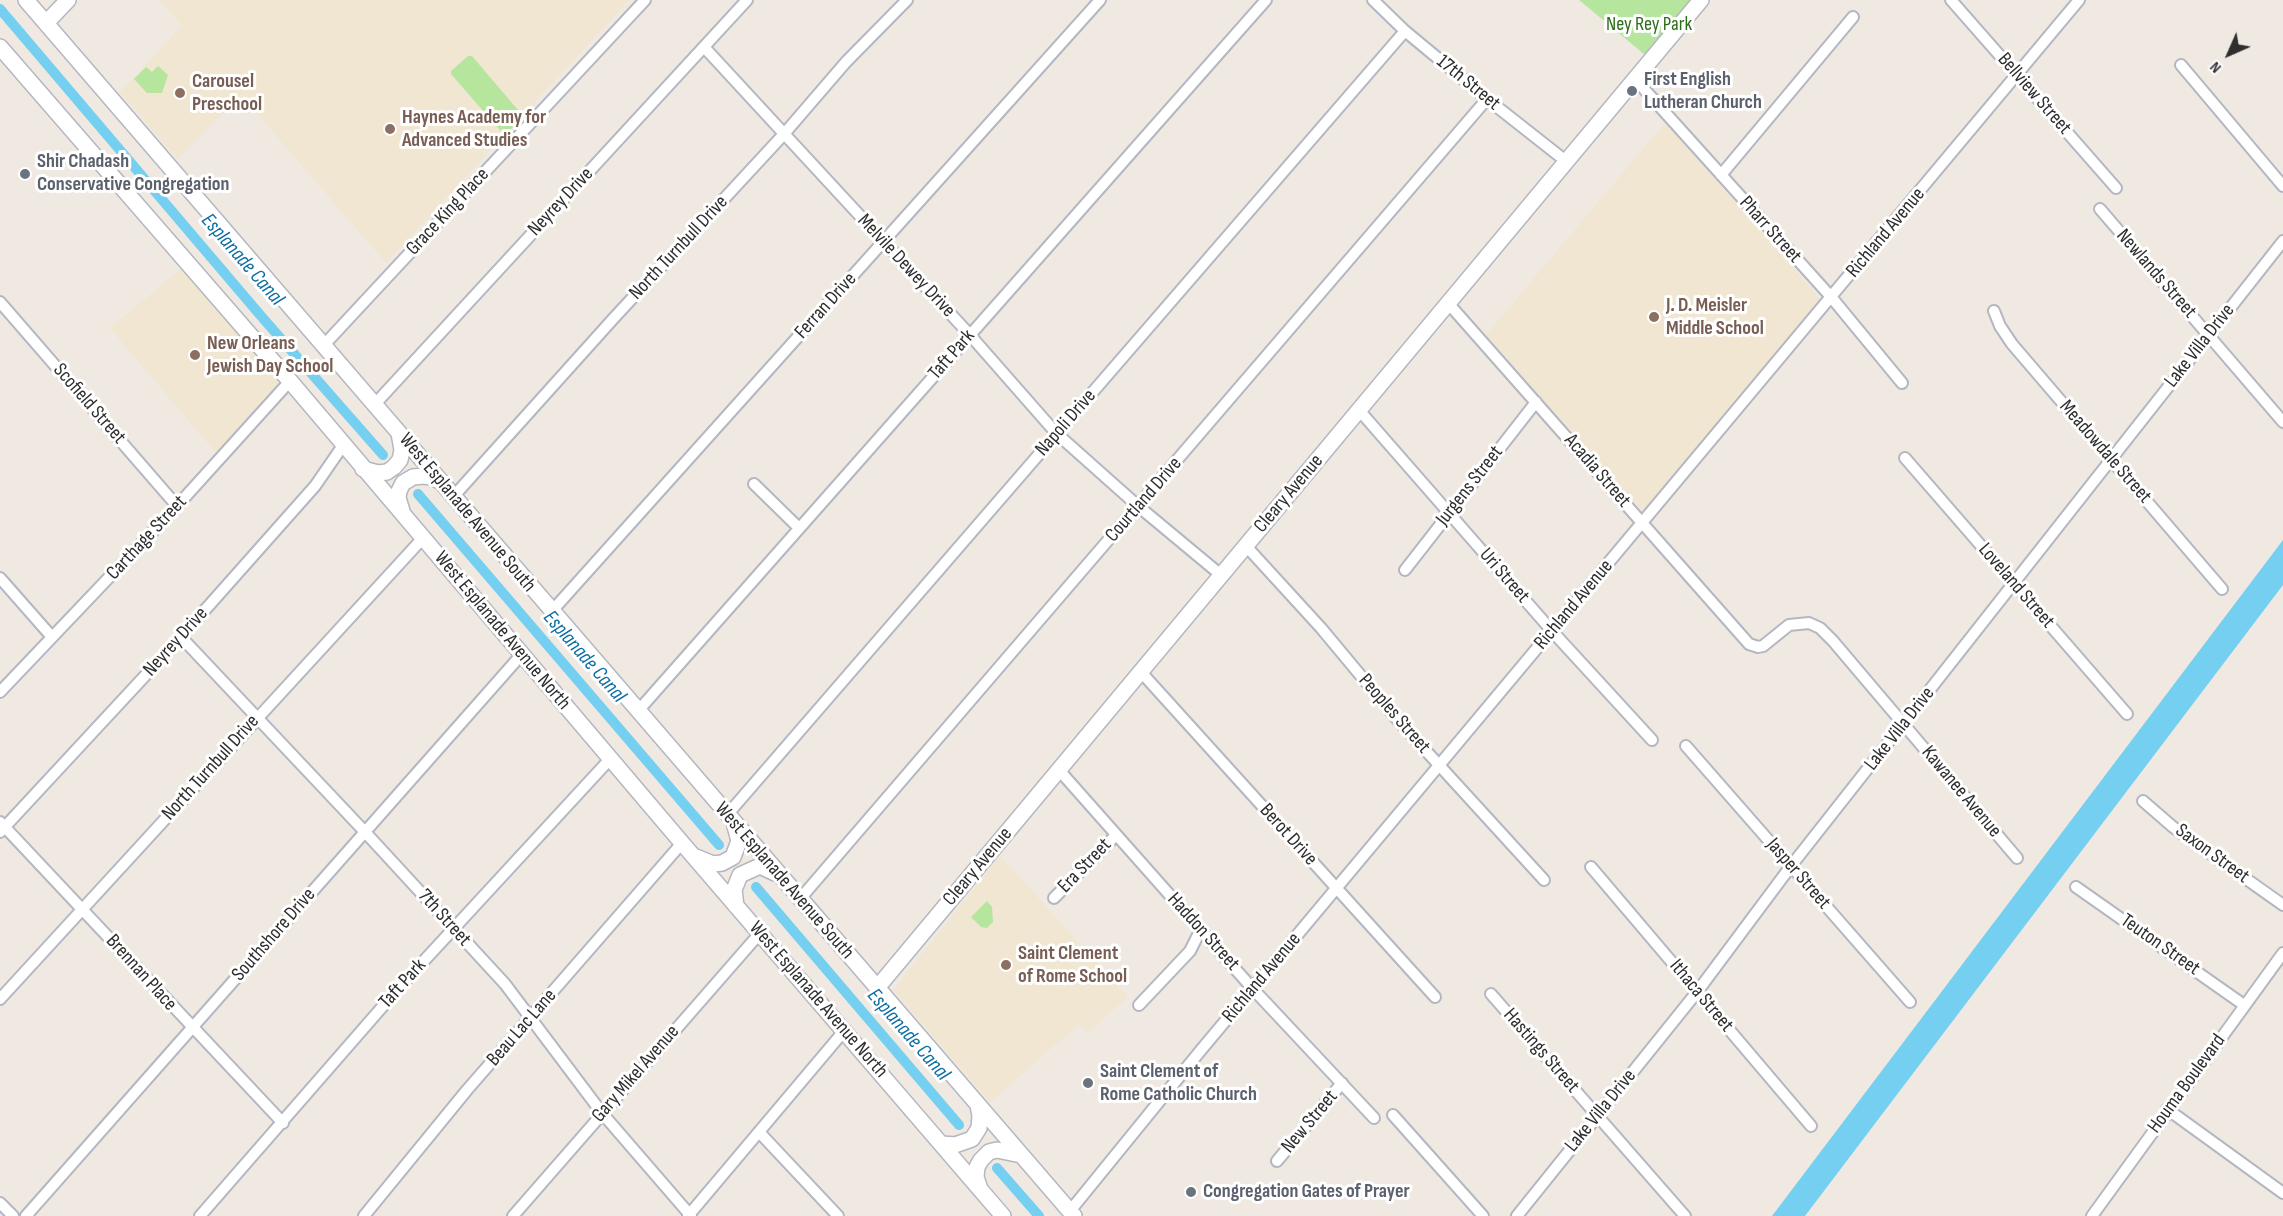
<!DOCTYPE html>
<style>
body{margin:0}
#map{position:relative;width:2283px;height:1216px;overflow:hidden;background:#efe9e1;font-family:"Sofia Sans Condensed",sans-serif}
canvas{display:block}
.north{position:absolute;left:2199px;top:24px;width:60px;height:60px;-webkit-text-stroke:4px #fff;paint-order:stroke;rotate:225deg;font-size:16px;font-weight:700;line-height:24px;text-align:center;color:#2e2e2e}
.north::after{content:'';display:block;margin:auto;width:21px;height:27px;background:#2e2e2e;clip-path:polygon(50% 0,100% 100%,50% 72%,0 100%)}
</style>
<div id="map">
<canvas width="2283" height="1216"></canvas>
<div class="north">N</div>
</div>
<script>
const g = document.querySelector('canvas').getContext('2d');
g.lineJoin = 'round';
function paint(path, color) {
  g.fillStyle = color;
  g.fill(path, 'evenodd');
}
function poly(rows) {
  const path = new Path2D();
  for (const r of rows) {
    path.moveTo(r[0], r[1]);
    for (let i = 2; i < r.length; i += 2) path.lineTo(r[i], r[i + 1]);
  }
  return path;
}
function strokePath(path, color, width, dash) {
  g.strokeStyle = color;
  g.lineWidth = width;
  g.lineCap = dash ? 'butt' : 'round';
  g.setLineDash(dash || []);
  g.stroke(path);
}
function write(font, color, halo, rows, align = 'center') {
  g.font = font + ' "Sofia Sans Condensed",sans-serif';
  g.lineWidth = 6;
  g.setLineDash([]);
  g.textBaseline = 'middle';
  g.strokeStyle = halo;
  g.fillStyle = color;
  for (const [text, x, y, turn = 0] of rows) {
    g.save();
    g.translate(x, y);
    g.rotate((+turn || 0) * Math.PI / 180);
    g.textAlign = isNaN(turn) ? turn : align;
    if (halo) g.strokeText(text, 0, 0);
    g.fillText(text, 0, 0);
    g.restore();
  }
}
paint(poly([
 [159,0,629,0,386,263,241,95,177,159,120,92,182,26],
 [1665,123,1821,300,1644,513,1486,335],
 [183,267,280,382,216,453,110,328],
 [1000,856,1128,997,1087,1033,1079,1024,990,1102,893,990]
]), '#f0e6d1');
paint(poly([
 [1579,0,1701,0,1651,60],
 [468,56,472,56,523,116,505,136,451,74,451,71],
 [158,66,168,75,162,93,147,93,134,79,146,67,152,72],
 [987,901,992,907,993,922,987,928,981,927,971,917]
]), '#b6e59e');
paint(poly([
 [2283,540,2283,585,1805,1216,1772,1216]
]), '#75cff0');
strokePath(poly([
 [0,9,261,316,383,455],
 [418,494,719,845],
 [756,887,959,1125],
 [997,1168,1039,1216]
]), '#75cff0', 10);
const street = poly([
 [1373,0,1405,31,1487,99,1567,162],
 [1951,0,2116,188],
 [704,47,970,335,1056,433,1138,506,1221,575],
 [2181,65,2283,186],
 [1635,79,1832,298,1902,383],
 [1721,175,1853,17],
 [2100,209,2283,422],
 [0,302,177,506],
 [1448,303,1749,644,1758,647,1763,646,1789,625,1809,623,1820,628,1833,641,2017,858],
 [1994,311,2000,326,2012,344,2222,589],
 [324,345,645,0],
 [375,404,747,0],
 [1359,410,1552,631,1652,740],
 [1905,458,2127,714],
 [754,484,799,528],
 [453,497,613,319,784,134,846,62,907,0],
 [1246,546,1321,628,1396,718,1544,880],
 [1405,570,1536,402],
 [0,578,52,637],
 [552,611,1100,0],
 [181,637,365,832,505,984,602,1113,691,1216],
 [1141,672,1435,997],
 [0,692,177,506,290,381],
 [638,711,1266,0],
 [1686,746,1910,1002],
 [1059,770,1253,989,1374,1118],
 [2143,801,2173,827,2283,905],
 [727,815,1405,31],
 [0,822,283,1123],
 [0,832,181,637,315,486,344,444],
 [1591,867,1811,1126],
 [2076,887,2244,1005],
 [1054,898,1116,835],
 [800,899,1487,99],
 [1491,994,1685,1216],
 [0,999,423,538],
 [1139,1005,1190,951,1201,929],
 [2167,1109,2283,1193],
 [1393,1115,1483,1216],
 [759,1132,838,1216],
 [1277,1161,1342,1083],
 [0,1203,13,1216],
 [1070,1211,1201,1050,2079,0],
 [26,1216,522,654],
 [200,1216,397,990,611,758],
 [364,1216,467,1090,682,843],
 [513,1216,760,933],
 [688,1216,844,1031],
 [1517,1216,1697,992,1791,866,2283,241],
 [2092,1216,2283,953]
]);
const secondary = poly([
 [26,0,1074,1216],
 [46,23,68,0],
 [0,47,290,381,682,843,1003,1216],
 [363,469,378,473,387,472,394,467,400,460,402,450,399,433],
 [402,511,398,498,399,491,403,483,413,477,423,476,432,477,439,481],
 [696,857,713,864,722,863,733,857,739,841,735,826],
 [736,906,734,890,740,875,760,866,775,873],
 [877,988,1701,0],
 [942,1144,955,1145,972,1139,979,1128,980,1116,978,1105],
 [980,1189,976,1177,977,1167,981,1160,989,1152,997,1150,1021,1155]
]);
strokePath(street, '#b4b7c1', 14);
strokePath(secondary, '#b4b7c1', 18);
strokePath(street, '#fff', 10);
strokePath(secondary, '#fff', 15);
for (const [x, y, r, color] of [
 [1632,91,6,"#6b7280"],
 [180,93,6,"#8d6e63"],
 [390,129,6,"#8d6e63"],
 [25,174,6,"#6b7280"],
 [1654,317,6,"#8d6e63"],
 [195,355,6,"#8d6e63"],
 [1006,965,6,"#8d6e63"],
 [1088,1083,6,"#6b7280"],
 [1191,1192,6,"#6b7280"]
]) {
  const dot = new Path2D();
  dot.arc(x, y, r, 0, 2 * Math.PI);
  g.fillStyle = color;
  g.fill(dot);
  strokePath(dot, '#fff', 2);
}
write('20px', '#2c6e1b', '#fff', [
 ["Ney Rey Park",1649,25]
]);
write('bold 20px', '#5b616d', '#fff', [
 ["First English",1644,80],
 ["Lutheran Church",1644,103],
 ["Shir Chadash",37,162],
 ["Conservative Congregation",37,185],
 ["Saint Clement of",1100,1072],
 ["Rome Catholic Church",1100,1095],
 ["Congregation Gates of Prayer",1203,1192]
], 'left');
write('bold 20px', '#785e54', '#fff', [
 ["Carousel",192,82],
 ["Preschool",192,105],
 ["Haynes Academy for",402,118],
 ["Advanced Studies",402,141],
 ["J. D. Meisler",1666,306],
 ["Middle School",1666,329],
 ["New Orleans",207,344],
 ["Jewish Day School",207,367],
 ["Saint Clement",1018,954],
 ["of Rome School",1018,977]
], 'left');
write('20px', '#2e2e2e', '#fff', [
 ["17th Street",1468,83,39],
 ["Bellview Street",2034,94,49],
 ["Neyrey Drive",561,202,-47],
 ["Grace King Place",448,212,-47],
 ["Pharr Street",1770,230,48],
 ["Richland Avenue",1886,233,-50],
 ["North Turnbull Drive",679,248,-47],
 ["Melvile Dewey Drive",906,266,47],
 ["Newlands Street",2156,274,49],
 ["Ferran Drive",826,306,-48],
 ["Lake Villa Drive",2200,346,-52],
 ["Taft Park",952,355,-49],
 ["Scofield Street",89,404,49],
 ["Napoli Drive",1066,423,-49],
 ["Meadowdale Street",2105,452,49],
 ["Acadia Street",1597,471,49],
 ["Jurgens Street",1470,486,-52],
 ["Cleary Avenue",1289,494,-50],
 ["Courtland Drive",1144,500,-49],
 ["West Esplanade Avenue South",467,513,50],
 ["Carthage Street",147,538,-47],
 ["Uri Street",1504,576,49],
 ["Loveland Street",2016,586,49],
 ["Richland Avenue",1574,605,-50],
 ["West Esplanade Avenue North",502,631,50],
 ["Neyrey Drive",176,642,-48],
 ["Peoples Street",1394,714,49],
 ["Lake Villa Drive",1900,729,-52],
 ["North Turnbull Drive",211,768,-48],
 ["Kawanee Avenue",1961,792,50],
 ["Berot Drive",1288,835,48],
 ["Saxon Street",2212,854,36],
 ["Era Street",1085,866,-46],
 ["Cleary Avenue",978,867,-50],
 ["Jasper Street",1798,874,49],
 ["West Esplanade Avenue South",784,881,49],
 ["7th Street",444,918,48],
 ["Haddon Street",1203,932,48],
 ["Southshore Drive",274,935,-49],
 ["Teuton Street",2160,945,35],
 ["Brennan Place",141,973,48],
 ["Richland Avenue",1262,978,-50],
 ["Taft Park",403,984,-48],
 ["Ithaca Street",1701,996,50],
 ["West Esplanade Avenue North",818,1000,49],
 ["Beau Lac Lane",522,1028,-49],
 ["Hastings Street",1541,1051,49],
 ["Gary Mikel Avenue",636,1074,-49],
 ["Houma Boulevard",2187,1084,-54],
 ["Lake Villa Drive",1601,1111,-51],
 ["New Street",1310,1122,-50]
]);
write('italic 21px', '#0d6fa3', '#fff', [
 ["Esplanade Canal",242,260,49],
 ["Esplanade Canal",584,657,49],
 ["Esplanade Canal",908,1035,49]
]);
</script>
